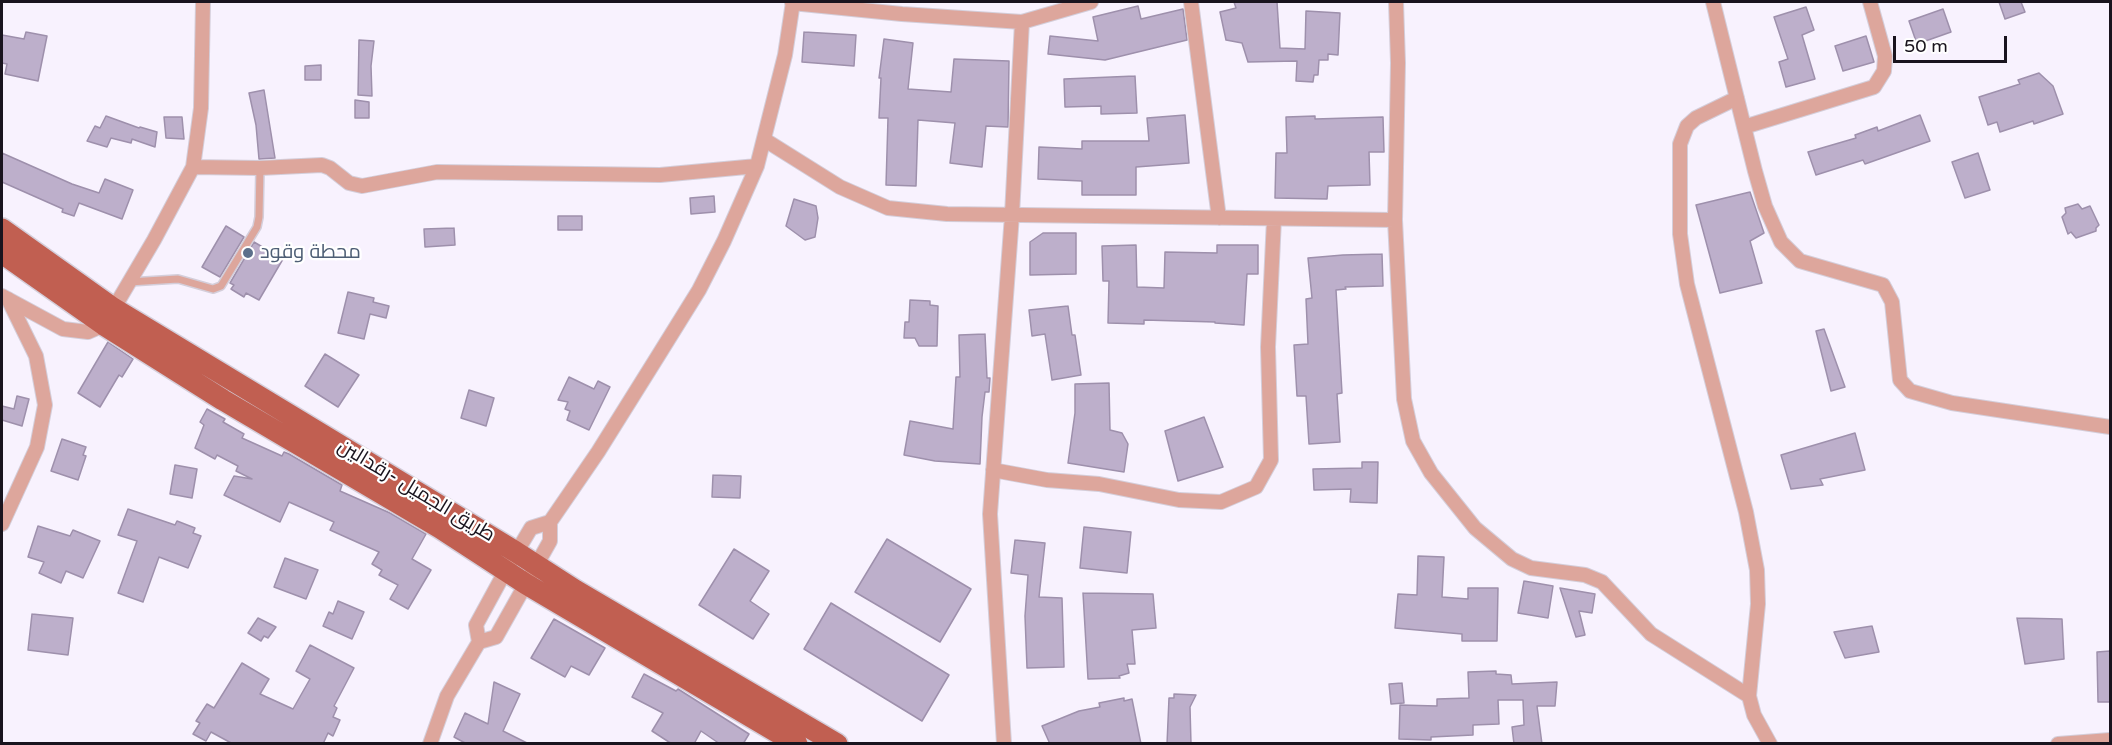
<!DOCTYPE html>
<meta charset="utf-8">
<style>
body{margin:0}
#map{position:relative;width:2112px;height:745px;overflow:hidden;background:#f8f2fe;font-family:"Varela Round",sans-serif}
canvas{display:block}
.frame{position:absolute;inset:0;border:3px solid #19141e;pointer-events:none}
.scale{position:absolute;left:1893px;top:36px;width:114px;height:27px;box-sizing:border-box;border:3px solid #19141e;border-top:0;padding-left:8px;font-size:18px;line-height:21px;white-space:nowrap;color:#19141e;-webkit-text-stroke:4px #fff;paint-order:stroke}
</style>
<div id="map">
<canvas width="2112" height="745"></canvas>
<div class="frame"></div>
<div class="scale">50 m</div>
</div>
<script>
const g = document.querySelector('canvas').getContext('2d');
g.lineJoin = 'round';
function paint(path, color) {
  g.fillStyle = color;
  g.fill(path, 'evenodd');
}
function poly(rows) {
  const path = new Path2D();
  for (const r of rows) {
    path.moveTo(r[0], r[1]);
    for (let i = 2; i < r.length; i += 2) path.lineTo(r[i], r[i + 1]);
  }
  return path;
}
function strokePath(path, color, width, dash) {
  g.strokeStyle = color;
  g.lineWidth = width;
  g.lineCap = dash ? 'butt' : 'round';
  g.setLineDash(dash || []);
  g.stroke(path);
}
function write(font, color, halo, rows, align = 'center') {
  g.font = font + ' "Varela Round",Cairo,sans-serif';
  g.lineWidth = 4.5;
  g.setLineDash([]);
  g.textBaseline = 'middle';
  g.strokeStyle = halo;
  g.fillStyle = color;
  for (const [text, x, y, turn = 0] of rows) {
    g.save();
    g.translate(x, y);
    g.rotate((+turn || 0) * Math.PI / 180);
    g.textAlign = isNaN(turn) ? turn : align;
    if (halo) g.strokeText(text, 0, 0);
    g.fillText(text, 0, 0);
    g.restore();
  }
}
const building = poly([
 [1234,2,1277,2,1280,48,1305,49,1306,11,1340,13,1338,55,1328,54,1328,60,1319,60,1318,75,1314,75,1313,82,1296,81,1297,61,1248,62,1242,43,1226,40,1220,12,1236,8,1234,2],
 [1999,2,2021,2,2025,12,2005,19,1999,2],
 [1138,6,1141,19,1183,9,1187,40,1105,60,1048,54,1050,36,1098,41,1093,17,1138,6],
 [1806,7,1814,30,1802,35,1815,79,1786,87,1779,62,1788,59,1774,17,1806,7],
 [1943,9,1951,32,1917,44,1909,21,1943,9],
 [26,32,47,36,38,81,5,74,7,64,2,63,2,35,24,39,26,32],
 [804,32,856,35,854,66,802,62,804,32],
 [1866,36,1874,62,1843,71,1835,46,1866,36],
 [884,39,913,43,908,89,951,92,954,59,1009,61,1008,127,986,126,982,167,950,163,955,123,918,120,916,186,886,185,888,118,879,118,881,78,879,78,884,39],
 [359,40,374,41,371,66,372,96,358,95,359,40],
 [321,65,321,80,305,80,305,66,321,65],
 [2039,73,2053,86,2063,114,2034,124,2033,121,2000,132,1997,122,1988,125,1979,97,2020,84,2018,80,2039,73],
 [1135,76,1137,113,1101,114,1101,106,1065,107,1064,79,1135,76],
 [264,90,275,158,259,159,256,125,249,93,264,90],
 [355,100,369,102,369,118,355,118,355,100],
 [1185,115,1189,163,1136,167,1136,195,1082,195,1082,181,1038,179,1039,147,1082,149,1082,141,1149,141,1147,118,1185,115],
 [1920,115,1930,141,1865,164,1863,160,1816,175,1808,152,1856,138,1855,135,1877,127,1878,131,1920,115],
 [106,116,139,128,140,127,157,132,155,147,132,139,131,143,111,138,107,147,87,141,95,126,100,128,106,116],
 [1315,116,1315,119,1383,117,1384,152,1369,152,1370,185,1328,186,1327,199,1275,198,1276,153,1287,153,1286,117,1315,116],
 [164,117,182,117,184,139,166,138,164,117],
 [2,153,72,184,99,193,105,179,133,190,122,219,79,203,74,216,62,212,63,209,2,182,2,153],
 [1978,153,1990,190,1965,198,1952,162,1978,153],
 [1750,192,1764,233,1750,241,1762,283,1720,293,1696,205,1750,192],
 [714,196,715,212,691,214,690,198,714,196],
 [794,199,816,206,818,218,815,237,805,240,786,226,794,199],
 [2078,204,2082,209,2090,206,2099,225,2096,228,2096,231,2076,238,2071,232,2068,234,2062,217,2066,213,2065,208,2078,204],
 [558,216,582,216,582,230,558,230,558,216],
 [226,226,244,237,220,277,202,267,226,226],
 [454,228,455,245,425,247,424,229,454,228],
 [1043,233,1076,233,1076,274,1030,275,1030,242,1043,233],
 [254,242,283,259,259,300,246,293,244,297,231,289,234,285,230,283,254,242],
 [1136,245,1137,287,1164,288,1165,252,1217,253,1217,245,1258,245,1258,274,1247,274,1244,325,1215,323,1215,322,1144,320,1144,324,1108,323,1109,281,1103,281,1102,246,1136,245],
 [1382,254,1383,286,1345,287,1346,289,1336,290,1342,393,1337,394,1340,442,1309,444,1306,396,1297,396,1294,345,1308,344,1306,299,1312,298,1308,258,1343,255,1382,254],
 [348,292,374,298,373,302,389,306,386,318,370,314,364,339,338,333,348,292],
 [910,300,930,301,930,305,938,306,937,346,919,346,915,338,904,338,905,322,909,322,910,300],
 [1068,306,1072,335,1075,335,1081,375,1052,380,1045,334,1032,336,1029,310,1068,306],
 [1824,329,1845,387,1831,391,1816,331,1824,329],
 [985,334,987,378,990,378,989,392,985,392,982,417,980,464,935,461,904,455,910,421,953,429,956,377,960,377,959,335,985,334],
 [108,342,133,359,122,377,119,375,100,407,78,393,108,342],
 [325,354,359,375,338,407,305,386,325,354],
 [569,377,594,389,598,381,610,387,589,430,567,420,570,411,565,409,568,402,558,400,569,377],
 [1109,383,1110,430,1122,433,1128,444,1124,472,1068,463,1075,413,1075,384,1109,383],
 [469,390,494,398,486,426,461,418,469,390],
 [17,396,29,399,22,426,2,420,2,406,14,409,17,396],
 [207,409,225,419,223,422,244,434,242,438,282,456,284,452,289,454,342,485,340,491,390,513,426,534,412,559,431,570,408,609,390,599,398,585,379,575,382,570,372,564,379,552,330,530,334,522,289,502,280,522,224,495,234,476,252,479,236,471,238,466,217,455,215,459,195,448,204,425,200,422,207,409],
 [1204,417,1223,467,1178,481,1165,431,1204,417],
 [1855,433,1865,470,1820,479,1823,485,1791,489,1781,455,1855,433],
 [62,439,86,447,83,455,86,456,78,480,51,471,62,439],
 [1362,462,1378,462,1377,503,1350,502,1351,489,1314,490,1313,469,1362,468,1362,462],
 [175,465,197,469,192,498,170,494,175,465],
 [713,475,741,476,740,498,712,497,713,475],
 [128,509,175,525,177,521,195,528,193,533,201,536,188,568,159,557,143,602,118,593,137,541,118,535,128,509],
 [38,526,70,536,73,530,100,541,83,578,66,571,61,583,39,573,44,562,28,557,38,526],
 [1084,527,1131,532,1127,573,1080,568,1084,527],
 [887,539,971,589,940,642,855,592,887,539],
 [1015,540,1045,543,1039,597,1062,598,1064,667,1027,668,1025,616,1028,575,1011,573,1015,540],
 [734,549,769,571,750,601,769,614,753,639,699,605,734,549],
 [1418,556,1444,557,1442,597,1468,599,1468,588,1498,588,1497,641,1462,641,1462,634,1395,628,1398,594,1417,595,1418,556],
 [285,558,318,570,306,599,274,587,285,558],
 [1524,581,1553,586,1548,618,1518,613,1524,581],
 [1560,588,1595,594,1592,613,1579,611,1585,635,1576,637,1560,588],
 [1083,593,1153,594,1156,628,1132,630,1135,664,1127,664,1129,673,1119,676,1120,678,1088,679,1083,593],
 [338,601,364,612,352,639,323,626,329,612,333,614,338,601],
 [831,603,949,675,922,721,804,649,831,603],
 [32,614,73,618,68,655,28,650,32,614],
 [258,618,276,627,268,638,264,636,261,641,248,633,258,618],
 [2017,618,2062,619,2064,659,2025,664,2017,618],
 [554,619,605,648,589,675,571,666,565,677,531,658,554,619],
 [1872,626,1879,652,1845,658,1834,632,1872,626],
 [310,645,354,668,334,706,337,708,333,717,340,720,333,736,328,733,323,744,233,744,211,732,206,741,193,734,200,723,196,721,207,704,214,708,242,663,269,679,260,694,293,709,310,679,296,671,310,645],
 [2110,651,2110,702,2098,702,2097,652,2110,651],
 [1496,671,1496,674,1511,675,1512,684,1557,682,1555,706,1537,706,1542,744,1514,744,1512,727,1524,725,1523,700,1498,700,1499,724,1473,725,1473,735,1431,737,1431,740,1399,739,1400,705,1437,706,1437,699,1469,698,1468,672,1496,671],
 [644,674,676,691,678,689,749,734,743,744,720,744,701,731,694,744,672,744,652,731,663,713,632,697,644,674],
 [494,682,520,694,503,731,529,744,467,744,454,737,465,713,488,724,494,682],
 [1402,683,1404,703,1391,704,1389,684,1402,683],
 [1174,694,1196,695,1190,707,1191,744,1167,744,1169,698,1174,698,1174,694],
 [1124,698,1124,701,1132,699,1141,744,1050,744,1042,726,1079,711,1100,707,1099,703,1124,698]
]);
paint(building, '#bdafcb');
strokePath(building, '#9e90ac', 1.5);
const lane = poly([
 [129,282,178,279,213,289,221,286,257,227,259,217,260,168]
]);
const street = poly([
 [1191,2,1219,218],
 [1396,2,1398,63,1395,220,1404,399,1413,441,1431,473,1475,528,1512,559,1531,568,1585,575,1602,582,1651,634,1749,696],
 [1713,2,1755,171,1765,206,1781,242,1800,261,1883,285,1892,302,1900,380,1910,391,1952,403,2110,427],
 [792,3,902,14,1022,22,1091,2],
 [1737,98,1696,118,1687,126,1680,144,1680,234,1687,284,1746,512,1757,570,1758,604,1749,696,1754,715,1770,744],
 [1744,127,1874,87,1884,71,1885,56,1870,2],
 [765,140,840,187,888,208,947,214,1395,220],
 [193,167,260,168,322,165,330,168,349,183,362,186,437,172,660,175,757,166],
 [2,296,63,329,88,332,104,325,154,240,193,167,201,108,203,2],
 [993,470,1047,480,1099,484,1179,500,1221,502,1256,487,1271,460,1268,347,1274,219],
 [2,524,37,447,45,405,36,356,8,299],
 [479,642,496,637,550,541,550,522,598,452,658,356,699,290,724,241,757,166,785,55,793,2],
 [430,744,447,696,479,642,476,625,506,570,531,528,550,522],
 [1004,744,990,514,1012,215,1022,22],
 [2058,744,2110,740]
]);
const primary = poly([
 [2,229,113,308,516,552,575,590,837,744],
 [2,253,104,325,223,400,440,528,526,584,797,744]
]);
strokePath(lane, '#d4ceda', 10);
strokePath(street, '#d4ceda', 16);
strokePath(primary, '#d4ceda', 24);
strokePath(lane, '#dda69c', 7);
strokePath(street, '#dda69c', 14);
strokePath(primary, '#c15f51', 21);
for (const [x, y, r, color] of [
 [248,253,6,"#5c6f8a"]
]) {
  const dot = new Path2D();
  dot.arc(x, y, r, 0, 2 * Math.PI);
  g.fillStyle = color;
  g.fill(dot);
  strokePath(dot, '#fff', 2);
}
write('20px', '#4e5e75', '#fff', [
 ["محطة وقود",260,253]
], 'left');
write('20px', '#19141e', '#fff', [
 ["طريق الجميل -رقدالين",416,491,31]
]);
</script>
